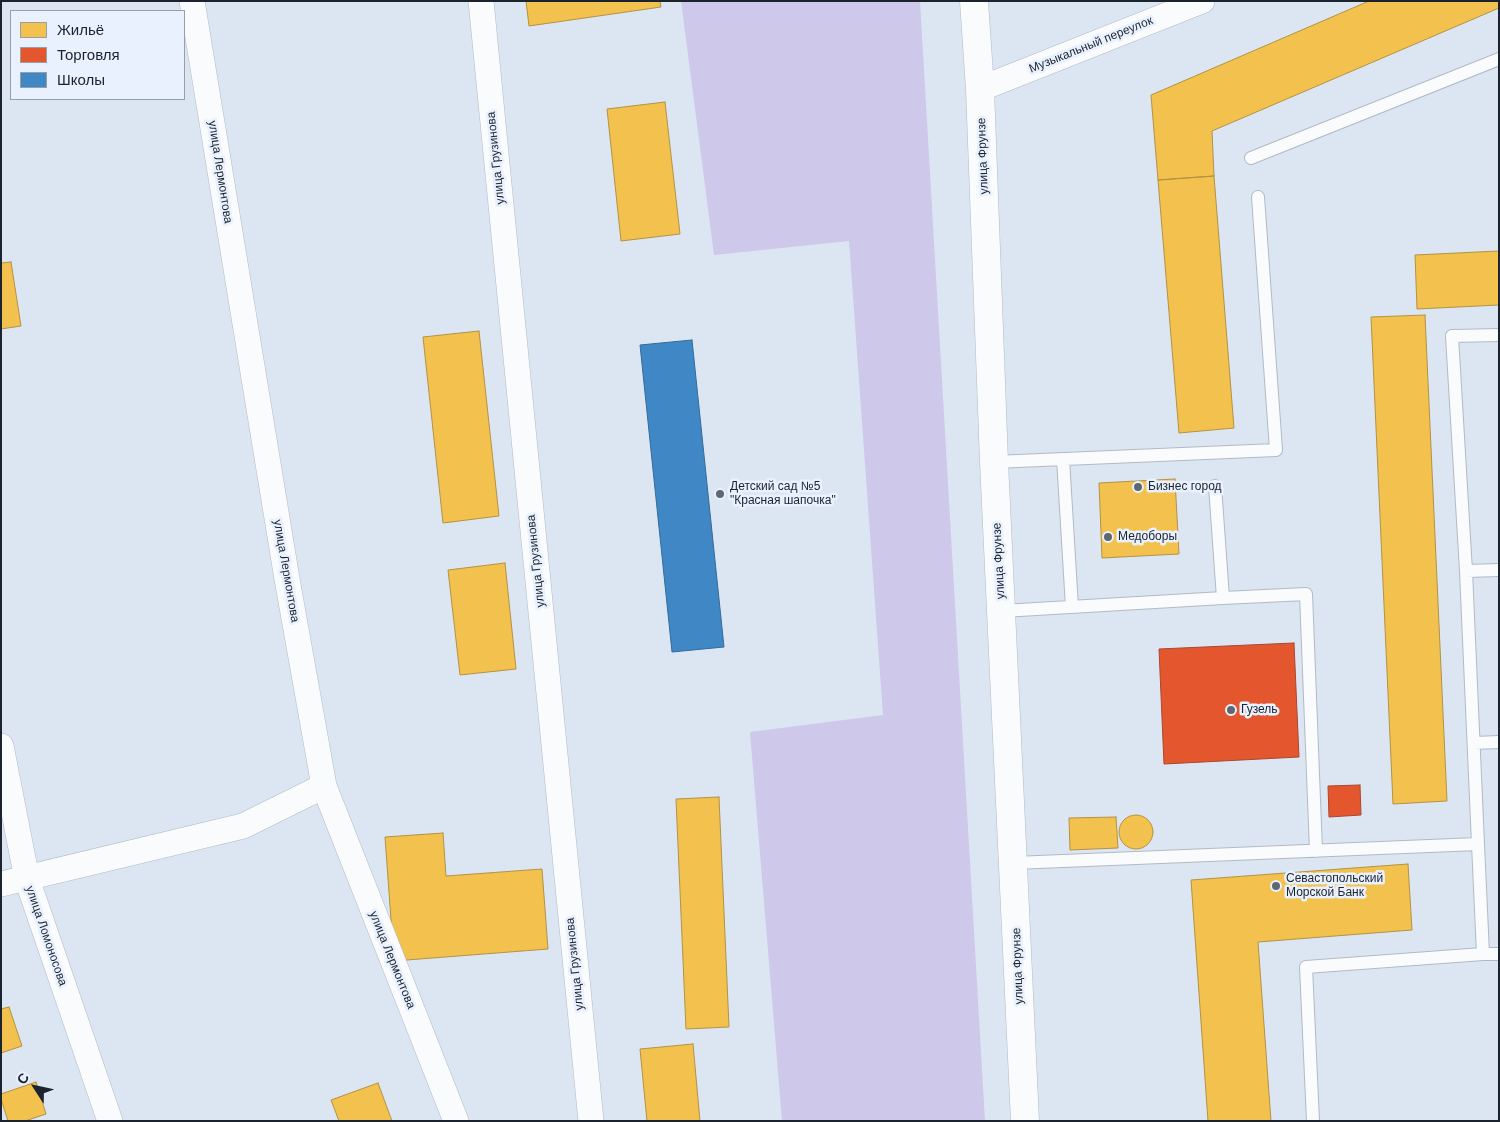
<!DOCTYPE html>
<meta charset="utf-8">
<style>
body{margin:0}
#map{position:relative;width:1500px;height:1122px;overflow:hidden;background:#dce6f2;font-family:Arial,sans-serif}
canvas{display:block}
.frame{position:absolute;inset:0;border:2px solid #1b232e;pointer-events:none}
.legend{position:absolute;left:10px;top:10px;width:175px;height:90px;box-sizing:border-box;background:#e8f1fd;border:1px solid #969faa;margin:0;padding:6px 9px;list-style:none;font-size:15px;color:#1b232e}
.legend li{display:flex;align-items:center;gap:10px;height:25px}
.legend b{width:25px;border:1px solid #969faa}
.north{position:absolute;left:10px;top:1062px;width:50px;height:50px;-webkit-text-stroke:4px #e8f1fd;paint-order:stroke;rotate:305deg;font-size:14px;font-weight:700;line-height:20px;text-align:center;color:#1b232e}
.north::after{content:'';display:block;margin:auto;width:18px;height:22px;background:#1b232e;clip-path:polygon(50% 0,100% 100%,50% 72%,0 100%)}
</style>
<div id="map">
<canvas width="1500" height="1122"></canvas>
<div class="frame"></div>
<ul class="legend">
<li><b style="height:14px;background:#f2c14e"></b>Жильё</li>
<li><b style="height:14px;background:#e4572e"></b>Торговля</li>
<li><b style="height:14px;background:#3f88c5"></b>Школы</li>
</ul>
<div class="north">С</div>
</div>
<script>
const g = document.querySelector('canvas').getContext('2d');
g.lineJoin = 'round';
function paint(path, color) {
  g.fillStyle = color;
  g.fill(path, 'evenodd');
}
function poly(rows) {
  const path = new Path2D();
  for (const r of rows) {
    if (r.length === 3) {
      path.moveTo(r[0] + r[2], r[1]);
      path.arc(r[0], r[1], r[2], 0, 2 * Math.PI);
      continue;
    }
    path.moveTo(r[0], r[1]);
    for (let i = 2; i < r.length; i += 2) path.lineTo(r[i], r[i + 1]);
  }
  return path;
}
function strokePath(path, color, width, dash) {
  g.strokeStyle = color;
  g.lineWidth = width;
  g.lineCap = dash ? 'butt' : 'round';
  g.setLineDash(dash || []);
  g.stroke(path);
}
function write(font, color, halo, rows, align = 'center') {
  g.font = font + ' Arial,sans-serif';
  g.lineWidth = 5;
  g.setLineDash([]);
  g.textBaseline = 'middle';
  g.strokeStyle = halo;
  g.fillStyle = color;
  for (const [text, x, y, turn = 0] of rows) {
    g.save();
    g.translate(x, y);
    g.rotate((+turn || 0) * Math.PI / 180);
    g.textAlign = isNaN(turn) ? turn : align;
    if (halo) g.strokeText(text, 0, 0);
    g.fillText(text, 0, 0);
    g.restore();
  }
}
paint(poly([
 [681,1,920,1,985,1121,782,1121,750,732,883,715,849,241,714,255]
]), '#cec8ea');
const homes = poly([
 [526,1,660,1,661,7,529,26,526,1],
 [1369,1,1499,1,1499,8,1212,131,1214,176,1158,180,1151,95,1369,1],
 [665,102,680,234,621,241,607,109,665,102],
 [1214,176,1234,428,1179,433,1158,180,1214,176],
 [1499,251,1499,305,1417,309,1415,255,1499,251],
 [11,262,21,326,1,329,1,263,11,262],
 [1425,315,1447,801,1393,804,1371,317,1425,315],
 [479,331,499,516,443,523,423,337,479,331],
 [1175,479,1179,554,1102,558,1099,483,1175,479],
 [505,563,516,669,460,675,448,570,505,563],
 [719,797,729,1027,686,1029,676,799,719,797],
 [1136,832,17],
 [1116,817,1118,848,1070,850,1069,818,1116,817],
 [443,833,446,876,542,869,548,949,394,961,385,837,443,833],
 [1408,864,1412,930,1258,942,1271,1121,1208,1121,1191,880,1408,864],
 [9,1007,22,1046,1,1053,1,1009,9,1007],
 [693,1044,700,1121,647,1121,640,1049,693,1044],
 [36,1082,46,1114,25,1121,8,1121,1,1099,1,1094,36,1082],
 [378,1083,392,1121,339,1121,331,1100,378,1083]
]);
paint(homes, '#f2c14e');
strokePath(homes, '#b29244', 1);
const shops = poly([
 [1294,643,1299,757,1164,764,1159,649,1294,643],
 [1360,785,1361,815,1329,817,1328,786,1360,785]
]);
paint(shops, '#e4572e');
strokePath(shops, '#a8472e', 1);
const schools = poly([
 [692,340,724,647,672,652,640,345,692,340]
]);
paint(schools, '#3f88c5');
strokePath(schools, '#346a98', 1);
const lane = poly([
 [1251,158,1499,59],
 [1063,459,1072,607],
 [994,462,1276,450,1258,197],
 [1466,571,1499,570],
 [1223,598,1306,594,1316,851],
 [1002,611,1223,598,1215,486],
 [1474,743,1499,742],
 [1478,844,1466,571,1452,336,1499,335],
 [1014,863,1478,844,1483,954,1499,954],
 [1313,1121,1306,967,1483,954]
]);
const street = poly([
 [192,1,287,579,324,786,456,1121],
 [481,1,591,1121],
 [980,89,1202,1],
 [1,746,27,879,110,1121],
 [1,884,243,826,324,786]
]);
const secondary = poly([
 [974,1,980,89,994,462,1025,1121]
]);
strokePath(lane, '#b1bac4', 14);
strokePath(street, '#b1bac4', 26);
strokePath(secondary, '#b1bac4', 29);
strokePath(lane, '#fafbfd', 12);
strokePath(street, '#fafbfd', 25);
strokePath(secondary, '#fafbfd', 28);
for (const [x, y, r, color] of [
 [1138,487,5,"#5f6773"],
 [720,494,5,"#5f6773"],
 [1108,537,5,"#5f6773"],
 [1231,710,5,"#5f6773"],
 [1276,886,5,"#5f6773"]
]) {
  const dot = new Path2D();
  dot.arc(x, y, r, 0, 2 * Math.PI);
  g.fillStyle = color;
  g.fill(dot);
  strokePath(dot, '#e8f1fd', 2);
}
write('12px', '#1b232e', '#e8f1fd', [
 ["Музыкальный переулок",1091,45,-22],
 ["улица Фрунзе",983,156,-92],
 ["улица Грузинова",496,158,-96],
 ["улица Лермонтова",220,172,81],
 ["улица Грузинова",536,561,-96],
 ["улица Фрунзе",999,561,-93],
 ["улица Лермонтова",286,571,80],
 ["улица Ломоносова",46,936,71],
 ["улица Лермонтова",392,960,68],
 ["улица Грузинова",575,964,-96],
 ["улица Фрунзе",1018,966,-92]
]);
write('12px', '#1b232e', '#e8f1fd', [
 ["Детский сад №5",730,487],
 ["\"Красная шапочка\"",730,501],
 ["Бизнес город",1148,487],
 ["Медоборы",1118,537],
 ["Гузель",1241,710],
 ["Севастопольский",1286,879],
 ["Морской Банк",1286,893]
], 'left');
</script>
